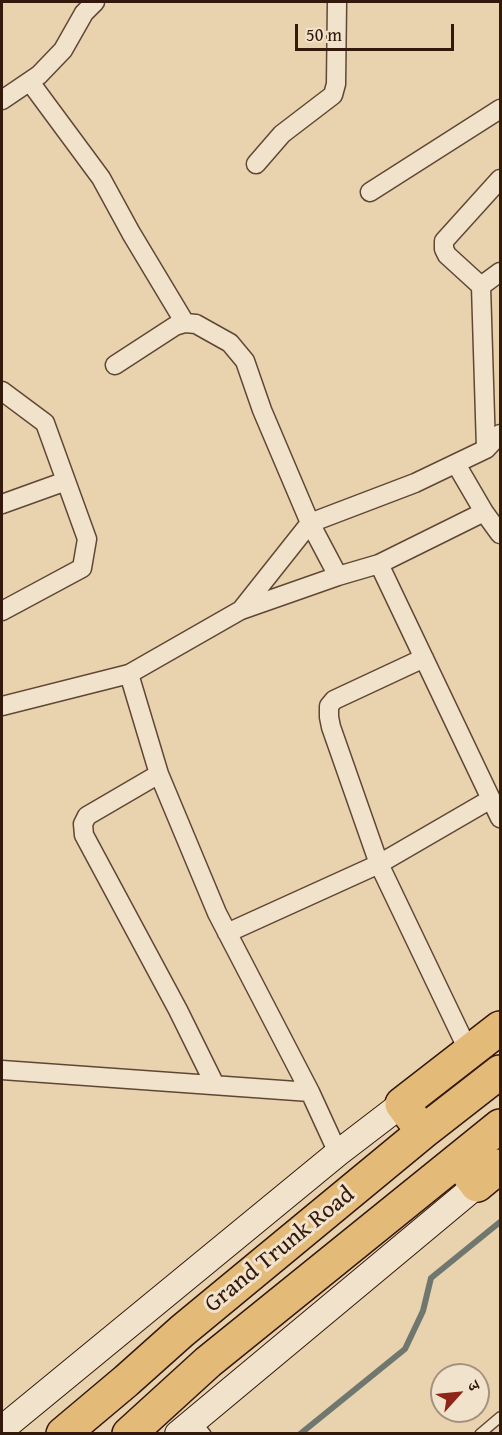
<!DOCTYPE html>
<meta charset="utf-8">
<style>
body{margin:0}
#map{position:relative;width:502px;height:1435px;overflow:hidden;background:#e9d3af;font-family:"Gentium Book Plus","Noto Serif Devanagari",serif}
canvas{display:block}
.frame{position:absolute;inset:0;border:3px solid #33180c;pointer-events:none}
.north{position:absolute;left:430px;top:1363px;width:60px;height:60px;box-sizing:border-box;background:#f1e2cb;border:2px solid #a5917f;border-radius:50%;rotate:63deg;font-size:16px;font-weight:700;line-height:24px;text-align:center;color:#33180c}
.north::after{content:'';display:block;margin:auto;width:21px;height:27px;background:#8f2418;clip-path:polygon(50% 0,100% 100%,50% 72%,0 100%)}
.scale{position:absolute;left:295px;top:24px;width:159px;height:27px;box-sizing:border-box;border:3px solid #33180c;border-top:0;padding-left:8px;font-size:18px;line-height:21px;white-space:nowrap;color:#33180c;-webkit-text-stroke:4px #f1e2cb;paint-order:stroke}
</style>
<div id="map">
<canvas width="502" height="1435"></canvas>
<div class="frame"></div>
<div class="north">उ</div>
<div class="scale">50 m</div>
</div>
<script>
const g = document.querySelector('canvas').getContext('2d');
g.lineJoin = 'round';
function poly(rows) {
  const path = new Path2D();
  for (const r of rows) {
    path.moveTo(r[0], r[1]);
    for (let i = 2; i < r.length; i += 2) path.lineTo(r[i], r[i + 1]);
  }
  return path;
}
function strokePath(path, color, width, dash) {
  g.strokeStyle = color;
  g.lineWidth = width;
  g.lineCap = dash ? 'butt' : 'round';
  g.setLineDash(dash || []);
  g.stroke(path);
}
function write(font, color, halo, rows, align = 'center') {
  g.font = font + ' "Gentium Book Plus",serif';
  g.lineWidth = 6;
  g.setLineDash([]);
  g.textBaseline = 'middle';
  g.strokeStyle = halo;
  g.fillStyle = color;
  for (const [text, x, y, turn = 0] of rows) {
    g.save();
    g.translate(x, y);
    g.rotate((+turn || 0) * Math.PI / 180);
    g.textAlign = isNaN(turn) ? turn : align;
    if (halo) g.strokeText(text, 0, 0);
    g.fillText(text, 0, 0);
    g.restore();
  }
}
strokePath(poly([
 [300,1434,405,1349,423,1311,431,1278,500,1222]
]), '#70776e', 6);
const lane = poly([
 [196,1421,206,1434],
 [480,1434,500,1417]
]);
const street = poly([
 [30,82,101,178,131,233,185,323],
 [2,100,39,75,63,50,84,13,95,2],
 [256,164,282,134,333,95,336,84,337,2],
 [370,192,500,109],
 [481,286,500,272],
 [115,365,175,326,185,323,196,324,230,343,245,361,262,410,310,523,338,576],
 [2,391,45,423,87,539,82,568,2,611],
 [486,449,481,286,447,255,444,249,444,241,500,179],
 [456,464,484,512,500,534],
 [2,504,66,481],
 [379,564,500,818],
 [241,610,310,523,415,483,486,449,500,434],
 [424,658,334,700,329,706,329,717,331,727,379,864,469,1052],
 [129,674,159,774,217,913,310,1092,338,1153],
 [2,706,129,674,241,610,338,576,379,564,484,512],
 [159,774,87,816,83,824,84,835,178,1010,215,1085],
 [227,933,379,864,491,799],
 [2,1070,310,1092]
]);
const secondary = poly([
 [2,1429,338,1153,402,1104],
 [178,1434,477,1185]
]);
const highway = poly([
 [423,1132,402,1104,500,1028],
 [459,1161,477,1185,500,1166],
 [63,1434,126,1381,182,1331,423,1132,500,1072],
 [129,1434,208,1362,500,1126]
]);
strokePath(lane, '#604735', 12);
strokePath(street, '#604735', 21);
strokePath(secondary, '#33180c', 28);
strokePath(highway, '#33180c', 36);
strokePath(lane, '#f1e2cb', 9);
strokePath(street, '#f1e2cb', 18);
strokePath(secondary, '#f1e2cb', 26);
strokePath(highway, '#e4ba78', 33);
write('24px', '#33180c', '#f1e2cb', [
 ["Grand Trunk Road",280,1250,-39]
]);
</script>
